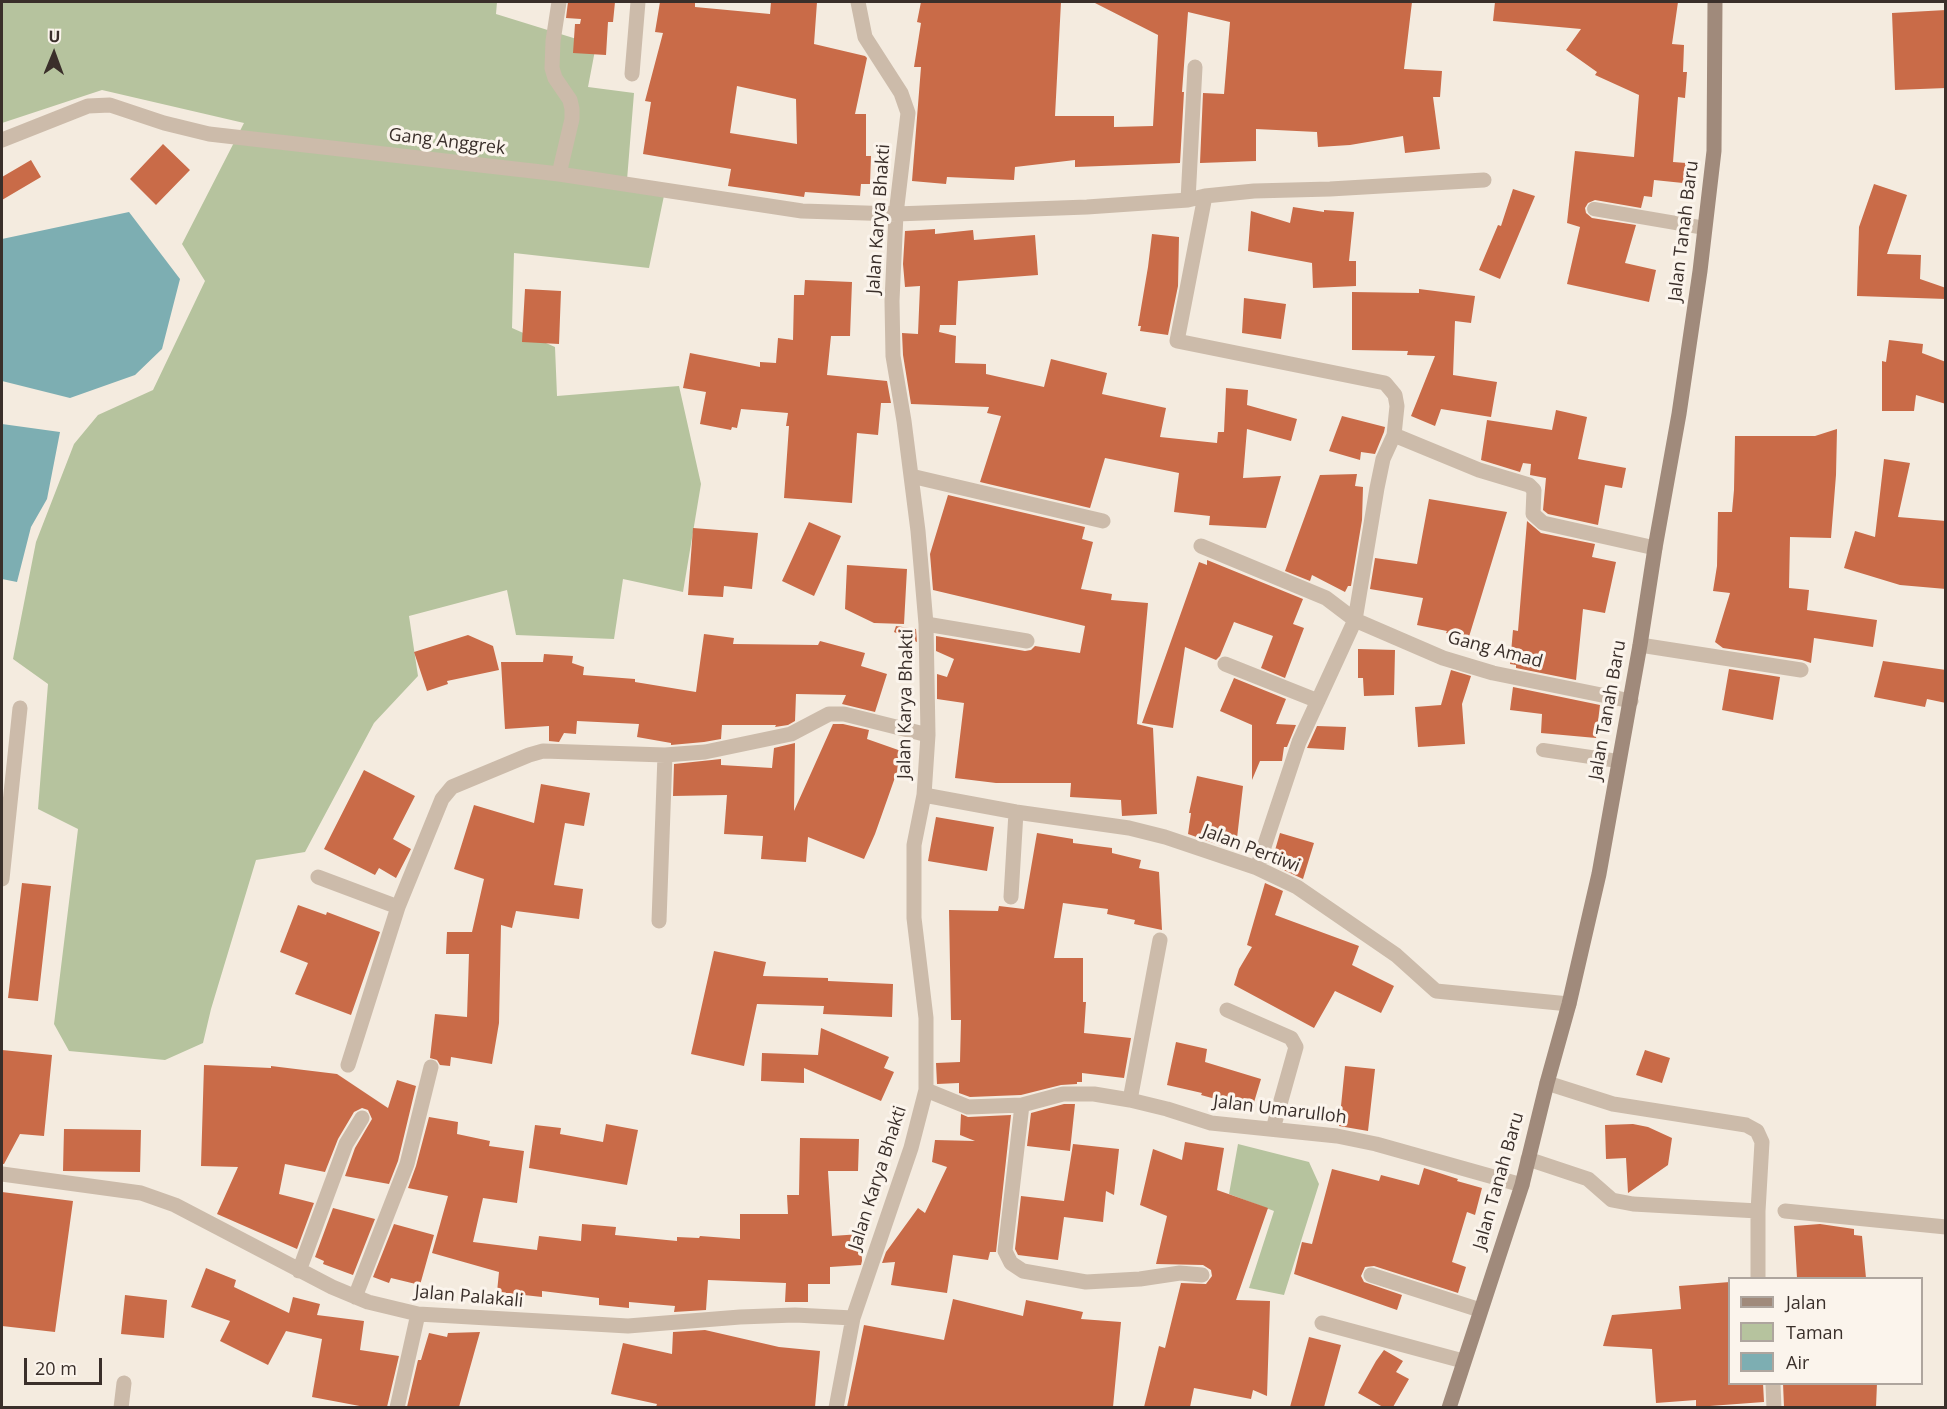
<!DOCTYPE html>
<style>
body{margin:0}
#map{position:relative;width:1947px;height:1409px;overflow:hidden;background:#f4ebdf;font-family:"Open Sans",sans-serif}
canvas{display:block}
.frame{position:absolute;inset:0;border:3px solid #3a2f2a;pointer-events:none}
.legend{position:absolute;left:1728px;top:1277px;width:195px;height:108px;box-sizing:border-box;background:#fbf4ec;border:2px solid #aea59e;margin:0;padding:8px 10px;list-style:none;font-size:18px;color:#3a2f2a}
.legend li{display:flex;align-items:center;gap:12px;height:30px}
.legend b{width:30px;border:2px solid #aea59e}
.north{position:absolute;left:24px;top:24px;width:60px;height:60px;-webkit-text-stroke:4px #fbf4ec;paint-order:stroke;rotate:1deg;font-size:16px;font-weight:700;line-height:24px;text-align:center;color:#3a2f2a}
.north::after{content:'';display:block;margin:auto;width:21px;height:27px;background:#3a2f2a;clip-path:polygon(50% 0,100% 100%,50% 72%,0 100%)}
.scale{position:absolute;left:24px;top:1358px;width:78px;height:27px;box-sizing:border-box;border:3px solid #3a2f2a;border-top:0;padding-left:8px;font-size:18px;line-height:21px;white-space:nowrap;color:#3a2f2a;-webkit-text-stroke:4px #fbf4ec;paint-order:stroke}
</style>
<div id="map">
<canvas width="1947" height="1409"></canvas>
<div class="frame"></div>
<ul class="legend">
<li><b style="height:8px;background:#a08a7b"></b>Jalan</li>
<li><b style="height:16px;background:#b6c39e"></b>Taman</li>
<li><b style="height:16px;background:#7daeb2"></b>Air</li>
</ul>
<div class="north">U</div>
<div class="scale">20 m</div>
</div>
<script>
const g = document.querySelector('canvas').getContext('2d');
g.lineJoin = 'round';
function paint(path, color) {
  g.fillStyle = color;
  g.fill(path, 'evenodd');
}
function poly(rows) {
  const path = new Path2D();
  for (const r of rows) {
    path.moveTo(r[0], r[1]);
    for (let i = 2; i < r.length; i += 2) path.lineTo(r[i], r[i + 1]);
  }
  return path;
}
function strokePath(path, color, width, dash) {
  g.strokeStyle = color;
  g.lineWidth = width;
  g.lineCap = dash ? 'butt' : 'round';
  g.setLineDash(dash || []);
  g.stroke(path);
}
function write(font, color, halo, rows, align = 'center') {
  g.font = font + ' "Open Sans",sans-serif';
  g.lineWidth = 6;
  g.setLineDash([]);
  g.textBaseline = 'middle';
  g.strokeStyle = halo;
  g.fillStyle = color;
  for (const [text, x, y, turn = 0] of rows) {
    g.save();
    g.translate(x, y);
    g.rotate((+turn || 0) * Math.PI / 180);
    g.textAlign = isNaN(turn) ? turn : align;
    if (halo) g.strokeText(text, 0, 0);
    g.fillText(text, 0, 0);
    g.restore();
  }
}
paint(poly([
 [2,2,497,2,496,14,596,45,588,87,634,93,627,180,666,186,649,268,514,253,512,328,555,347,557,396,679,386,701,484,683,592,623,579,614,639,516,635,507,590,409,616,418,676,374,723,305,852,256,860,211,1009,203,1043,165,1060,69,1051,54,1024,78,829,38,809,48,684,13,659,36,542,74,444,98,415,153,390,205,281,182,244,244,123,102,90,2,123],
 [1238,1144,1309,1162,1319,1184,1284,1295,1249,1288,1274,1211,1229,1194]
]), '#b6c39e');
paint(poly([
 [129,212,180,279,162,349,135,375,70,398,2,381,2,239],
 [2,424,60,432,47,499,31,527,17,582,2,579]
]), '#7daeb2');
paint(poly([
 [568,2,615,2,613,22,608,22,606,55,573,53,575,24,580,24,581,19,566,18],
 [660,2,695,2,695,7,770,14,771,2,817,2,814,44,865,56,867,58,855,114,866,114,866,156,871,156,870,184,861,184,860,196,805,192,804,197,728,186,731,169,643,154,651,102,645,101,663,33,655,32],
 [737,86,796,99,797,144,730,133],
 [921,2,1061,2,1055,116,1114,116,1114,127,1153,126,1158,35,1093,2,1412,2,1404,69,1442,71,1440,97,1433,97,1440,149,1405,153,1403,136,1350,145,1318,147,1317,132,1256,129,1256,161,1200,163,1203,93,1224,94,1230,22,1188,12,1182,92,1184,92,1180,163,1075,167,1075,160,1015,167,1014,180,947,177,946,184,912,181,921,67,914,67,921,23,917,22],
 [1495,2,1678,2,1672,44,1684,45,1683,72,1687,72,1685,98,1678,97,1673,162,1686,163,1683,183,1654,180,1652,197,1644,196,1641,208,1595,200,1588,203,1585,208,1586,213,1592,218,1636,225,1625,263,1656,270,1649,302,1567,284,1580,227,1567,223,1575,151,1634,157,1639,95,1595,75,1597,72,1566,50,1581,29,1493,21],
 [1946,10,1946,88,1895,90,1892,13],
 [163,144,190,170,156,205,130,179],
 [31,160,41,177,2,200,2,177],
 [1874,184,1907,195,1887,254,1921,255,1920,279,1946,288,1946,299,1857,296,1859,227],
 [1513,189,1535,196,1500,279,1479,270,1498,225,1501,226],
 [1293,207,1324,212,1324,210,1354,212,1349,261,1356,261,1356,286,1313,288,1312,263,1248,251,1251,211,1290,223],
 [935,229,935,234,973,230,974,240,1035,235,1038,275,958,281,956,325,940,325,939,332,956,336,955,363,986,364,986,374,1044,387,1051,359,1107,373,1102,394,1166,408,1160,437,1217,443,1218,432,1224,432,1226,388,1248,390,1247,405,1297,419,1291,441,1247,429,1243,478,1281,476,1266,528,1209,525,1210,516,1174,512,1179,473,1105,458,1090,508,980,482,1001,416,987,413,989,407,911,404,903,355,902,333,918,334,920,286,905,287,903,264,905,231],
 [1152,234,1179,237,1178,286,1168,335,1140,331,1141,326,1138,326,1148,267],
 [805,280,852,282,850,336,831,336,827,375,887,381,891,403,881,403,878,435,857,433,852,503,784,498,789,426,786,426,788,413,741,409,737,428,732,427,731,430,700,424,706,392,683,388,690,353,760,367,760,362,776,363,778,338,793,340,794,295,804,295],
 [525,289,561,291,559,344,522,342],
 [1419,289,1475,296,1471,323,1455,321,1453,375,1497,382,1491,417,1441,409,1435,426,1411,416,1435,356,1407,355,1408,351,1352,350,1352,292,1419,293],
 [1244,298,1286,304,1281,339,1242,333],
 [1889,340,1923,344,1922,353,1946,362,1946,404,1916,395,1914,411,1882,411,1882,361,1886,362],
 [1556,410,1587,417,1578,459,1626,468,1622,488,1605,485,1598,525,1548,514,1543,510,1546,478,1530,475,1531,464,1523,463,1520,472,1481,460,1487,420,1552,430],
 [1342,416,1385,427,1384,432,1375,454,1361,452,1360,460,1329,451],
 [1837,429,1836,475,1831,538,1790,537,1789,588,1809,590,1807,610,1877,620,1873,647,1814,638,1811,663,1802,660,1723,648,1715,642,1730,593,1713,591,1717,566,1718,512,1732,512,1734,490,1735,436,1815,436],
 [1884,459,1910,463,1898,517,1946,521,1946,589,1900,585,1844,568,1855,531,1875,537],
 [1357,474,1355,486,1363,487,1362,520,1351,586,1348,586,1345,592,1312,575,1310,581,1285,571,1320,475],
 [948,495,1085,527,1082,539,1093,542,1081,589,1112,594,1111,600,1148,603,1137,724,1153,728,1157,814,1122,816,1121,800,1070,797,1071,783,996,783,955,778,964,703,937,699,937,674,947,677,954,659,936,651,936,636,1025,651,1031,650,1035,646,1080,653,1085,626,933,590,930,554],
 [1429,499,1507,512,1468,640,1446,633,1447,631,1417,625,1423,598,1370,589,1375,558,1417,564],
 [1527,521,1541,533,1595,544,1592,557,1616,562,1605,613,1583,609,1576,680,1516,668,1516,665,1510,664,1513,630,1518,631],
 [809,522,841,536,814,596,782,581],
 [693,528,758,533,752,589,724,586,723,597,688,595],
 [1207,560,1303,599,1293,624,1304,628,1285,678,1261,668,1273,636,1234,622,1220,656,1216,660,1185,647,1173,728,1142,723,1199,562,1207,565],
 [847,565,907,569,904,624,874,623,845,609],
 [896,626,916,629,917,642,894,632],
 [704,634,734,638,733,644,818,645,820,641,865,653,861,666,887,674,875,712,842,704,846,695,796,694,795,721,788,725,775,727,776,725,722,725,721,739,704,742,671,745,671,743,637,737,639,724,577,721,576,734,564,733,559,742,549,741,549,726,505,729,501,662,543,662,544,654,573,656,572,663,584,667,583,675,635,679,635,682,696,692],
 [468,635,493,646,499,670,447,681,448,684,427,691,414,652],
 [1358,649,1395,650,1394,695,1364,696,1363,678,1358,678],
 [1883,661,1946,670,1946,703,1927,699,1925,707,1874,697],
 [1729,669,1780,677,1773,720,1722,710],
 [1451,670,1471,676,1462,704,1465,744,1418,747,1415,707,1441,705],
 [1234,678,1286,699,1276,724,1296,725,1287,747,1284,747,1282,761,1260,761,1252,780,1252,725,1220,711],
 [1513,687,1600,705,1596,738,1541,733,1542,714,1510,710],
 [833,724,843,724,869,730,867,739,904,752,875,834,864,859,808,837,806,862,761,859,763,836,724,834,727,795,673,796,674,764,721,759,721,765,772,768,774,748,795,743,794,811],
 [1317,726,1346,727,1344,750,1307,748],
 [364,770,415,796,393,839,411,849,396,878,379,868,375,875,324,849],
 [1197,776,1243,786,1236,847,1222,846,1188,834,1191,813,1189,813],
 [541,784,590,793,584,826,565,823,554,885,583,889,579,919,516,911,512,928,501,925,499,1023,492,1064,451,1057,450,1066,440,1065,437,1060,430,1058,435,1014,467,1017,469,954,446,954,447,932,472,932,484,879,454,869,474,805,534,823],
 [936,817,994,827,987,871,928,861],
 [1037,833,1073,839,1073,843,1112,848,1112,853,1141,860,1139,868,1159,872,1162,930,1134,924,1135,920,1107,914,1108,909,1063,903,1054,958,1083,958,1083,1002,1086,1002,1084,1033,1131,1038,1124,1078,1082,1073,1082,1082,1077,1082,1077,1084,1061,1085,1021,1095,970,1097,959,1093,959,1083,937,1084,936,1063,960,1062,961,1020,951,1020,949,910,998,911,999,906,1024,909],
 [1280,833,1314,843,1303,879,1271,864],
 [22,883,51,886,38,1001,8,998],
 [1265,883,1283,891,1275,915,1359,946,1352,965,1394,986,1381,1013,1335,991,1314,1028,1234,985,1239,969,1252,947,1247,945],
 [298,905,326,915,327,912,380,932,351,1015,295,994,308,963,280,952],
 [714,951,766,962,763,976,828,978,828,981,893,984,892,1017,823,1014,824,1006,757,1004,744,1066,691,1054],
 [821,1028,889,1057,884,1068,894,1072,881,1101,804,1068,804,1083,761,1081,762,1053,818,1055],
 [1176,1042,1207,1049,1205,1062,1261,1079,1252,1109,1201,1095,1202,1093,1167,1085],
 [2,1050,52,1055,44,1136,20,1134,4,1164,2,1164],
 [1645,1050,1670,1058,1662,1083,1636,1075],
 [204,1065,271,1068,271,1066,337,1074,388,1108,397,1080,416,1086,398,1161,389,1184,345,1176,355,1148,372,1119,368,1110,362,1108,354,1112,338,1139,325,1172,285,1164,279,1194,314,1203,297,1249,217,1214,238,1167,201,1166],
 [1345,1066,1375,1069,1368,1131,1339,1126],
 [1064,1104,1075,1104,1070,1151,1027,1146,1031,1113],
 [961,1114,968,1117,1011,1115,996,1252,990,1252,988,1260,953,1255,947,1293,891,1285,895,1262,882,1263,886,1252,918,1208,925,1213,947,1167,932,1162,935,1140,975,1141,960,1135],
 [429,1117,458,1122,457,1134,490,1141,489,1146,524,1151,517,1203,483,1198,473,1242,537,1250,539,1236,581,1241,582,1224,616,1227,615,1235,677,1241,677,1237,699,1238,700,1236,740,1239,740,1214,788,1214,787,1195,799,1195,800,1138,859,1139,858,1171,828,1171,832,1236,861,1234,862,1261,861,1265,830,1267,830,1284,808,1284,808,1302,785,1302,786,1283,708,1280,706,1310,674,1312,675,1306,629,1302,629,1308,599,1305,599,1298,542,1291,542,1297,497,1292,499,1272,432,1253,448,1196,408,1188,416,1166],
 [606,1124,638,1130,627,1185,529,1168,535,1125,561,1128,560,1134,603,1142],
 [1633,1124,1648,1127,1672,1138,1668,1165,1628,1193,1626,1158,1606,1159,1605,1125],
 [64,1129,141,1130,140,1172,63,1171],
 [1185,1142,1224,1148,1217,1190,1268,1208,1236,1300,1270,1301,1267,1396,1253,1390,1251,1399,1194,1388,1190,1407,1144,1407,1159,1346,1165,1348,1181,1283,1206,1284,1212,1276,1211,1270,1203,1265,1156,1264,1167,1216,1140,1205,1153,1149,1182,1160],
 [1073,1144,1119,1149,1114,1195,1106,1191,1103,1222,1064,1217,1058,1260,1018,1255,1015,1249,1021,1196,1064,1201],
 [1424,1168,1458,1179,1457,1181,1482,1188,1475,1215,1467,1212,1452,1262,1466,1267,1458,1293,1374,1266,1365,1267,1361,1276,1364,1282,1402,1295,1397,1310,1294,1274,1302,1242,1312,1244,1332,1169,1379,1181,1381,1175,1419,1185],
 [2,1192,73,1201,55,1332,2,1326],
 [333,1208,375,1219,353,1275,323,1264,324,1261,315,1257],
 [394,1224,434,1235,420,1285,391,1278,389,1283,373,1277],
 [1820,1224,1854,1229,1854,1235,1862,1236,1866,1278,1797,1278,1794,1226],
 [206,1268,236,1280,234,1287,289,1313,293,1297,320,1304,317,1315,364,1321,360,1350,399,1356,387,1407,365,1407,312,1397,322,1339,286,1331,268,1365,220,1341,230,1321,191,1307],
 [1730,1282,1730,1383,1763,1383,1764,1402,1696,1407,1696,1400,1656,1403,1652,1349,1603,1346,1612,1315,1681,1309,1679,1286],
 [125,1295,167,1300,164,1338,121,1334],
 [953,1299,1023,1316,1026,1300,1083,1312,1081,1319,1121,1322,1113,1407,847,1407,864,1325,944,1340],
 [705,1330,779,1347,820,1351,815,1407,656,1407,657,1404,611,1394,623,1343,672,1354,673,1332],
 [480,1332,459,1407,407,1407,418,1360,421,1360,429,1333,447,1337,448,1333],
 [1309,1337,1341,1345,1324,1407,1290,1407],
 [1384,1350,1403,1361,1396,1372,1409,1379,1393,1407,1383,1407,1358,1393,1376,1361],
 [1783,1383,1877,1383,1876,1407,1784,1407]
]), '#c96b48');
strokePath(poly([
 [1594,209,1705,228],
 [1543,750,1618,761]
]), '#cba', 14);
strokePath(poly([
 [632,74,638,2],
 [2,140,88,106,110,105,164,123,209,134,559,174,802,211,896,214,1087,207,1188,200,1205,196,1254,191,1330,189,1484,180],
 [559,174,572,119,572,109,570,100,555,78,552,68,553,41,559,2],
 [1205,196,1177,341,1385,383,1395,395,1397,406,1394,435,1383,459,1377,488,1355,620,1299,742,1257,868],
 [1188,200,1195,67],
 [1394,435,1479,470,1529,485,1534,490,1533,514,1543,523,1655,548],
 [911,476,1103,521],
 [1201,546,1326,598,1355,620,1443,658,1493,673,1631,701],
 [926,624,1027,641],
 [1640,645,1801,670],
 [1225,664,1318,701],
 [924,795,1016,812,1129,828,1165,837,1257,868,1297,887,1396,955,1436,991,1569,1004],
 [318,877,398,907,442,799,452,787,529,755,543,751,665,755,705,752,791,734,829,714,844,714,928,735],
 [2,879,20,708],
 [1011,897,1016,812],
 [659,921,665,755],
 [1227,1010,1291,1038,1296,1047,1273,1129],
 [348,1065,398,907],
 [1547,1083,1613,1104,1746,1125,1757,1131,1762,1142,1758,1211,1758,1278],
 [926,1090,968,1107,1022,1105,1063,1094,1094,1094,1130,1100,1167,1109,1211,1123,1337,1136,1376,1144,1522,1185],
 [1130,1100,1160,940],
 [1022,1105,1005,1251,1011,1263,1023,1271,1086,1282,1140,1279,1180,1273,1202,1275],
 [1528,1159,1588,1179,1612,1200,1633,1204,1758,1211],
 [2,1174,141,1193,175,1205,332,1287,368,1302,418,1314,628,1326,740,1317,795,1315,853,1318],
 [1785,1211,1946,1227],
 [299,1271,346,1144,362,1118],
 [1371,1275,1480,1310],
 [355,1297,407,1164,431,1067],
 [1322,1323,1463,1361],
 [1773,1384,1774,1408],
 [121,1408,124,1383],
 [397,1408,418,1314],
 [836,1408,853,1318,911,1148,926,1090,926,1018,914,918,914,845,924,795,928,735,926,624,918,531,904,421,893,356,892,301,896,214,908,113,901,93,865,37,858,2]
]), '#cba', 15);
strokePath(poly([
 [1449,1408,1522,1185,1547,1083,1569,1004,1599,874,1640,645,1655,548,1679,414,1700,271,1714,151,1715,2]
]), '#a08a7b', 15);
write('18px', '#3a2f2a', '#fbf4ec', [
 ["Gang Anggrek",447,142,7],
 ["Jalan Karya Bhakti",879,219,-86],
 ["Jalan Tanah Baru",1684,231,-83],
 ["Gang Amad",1495,650,15],
 ["Jalan Karya Bhakti",906,704,-89],
 ["Jalan Tanah Baru",1608,710,-80],
 ["Jalan Pertiwi",1251,849,21],
 ["Jalan Umarulloh",1280,1110,7],
 ["Jalan Karya Bhakti",878,1178,-72],
 ["Jalan Tanah Baru",1499,1181,-74],
 ["Jalan Palakali",469,1297,5]
]);
</script>
